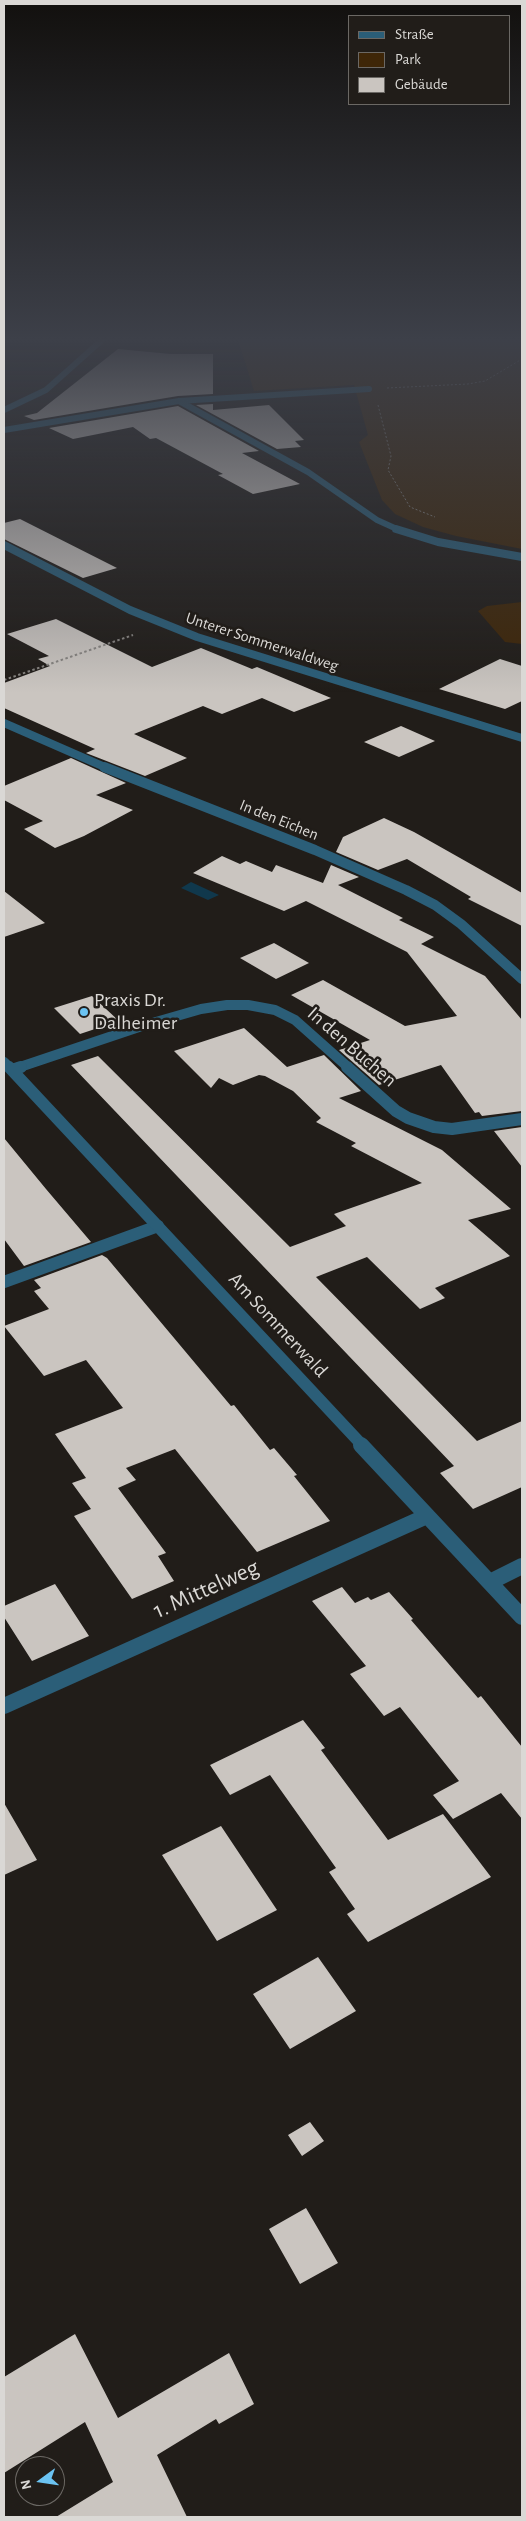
<!DOCTYPE html>
<meta charset="utf-8">
<style>
body{margin:0}
#map{position:relative;width:526px;height:2521px;overflow:hidden;background:#211d19;font-family:"Alegreya Sans",sans-serif}
canvas{display:block}
.frame{position:absolute;inset:0;border:5px solid #dad8d5;pointer-events:none}
.legend{position:absolute;left:348px;top:15px;width:162px;height:90px;box-sizing:border-box;background:#211d19;border:1px solid #6b6864;margin:0;padding:6px 9px;list-style:none;font-size:15px;color:#dad8d5}
.legend li{display:flex;align-items:center;gap:10px;height:25px}
.legend b{width:25px;border:1px solid #6b6864}
.north{position:absolute;left:15px;top:2456px;width:50px;height:50px;box-sizing:border-box;background:#211d19;border:1px solid #6b6864;border-radius:50%;rotate:256deg;font-size:14px;font-weight:700;line-height:20px;text-align:center;color:#dad8d5}
.north::after{content:'';display:block;margin:auto;width:18px;height:22px;background:#6bc3f2;clip-path:polygon(50% 0,100% 100%,50% 72%,0 100%)}
</style>
<div id="map">
<canvas width="526" height="2521"></canvas>
<div class="frame"></div>
<ul class="legend">
<li><b style="height:6px;background:#2b5e78"></b>Straße</li>
<li><b style="height:14px;background:#3e2608"></b>Park</li>
<li><b style="height:14px;background:#cac5c0"></b>Gebäude</li>
</ul>
<div class="north">N</div>
</div>
<script>
const g = document.querySelector('canvas').getContext('2d');
g.lineJoin = 'round';
function paint(path, color) {
  g.fillStyle = color;
  g.fill(path, 'evenodd');
}
function poly(rows) {
  const path = new Path2D();
  for (const r of rows) {
    path.moveTo(r[0], r[1]);
    for (let i = 2; i < r.length; i += 2) path.lineTo(r[i], r[i + 1]);
  }
  return path;
}
function strokePath(path, color, width, dash) {
  g.strokeStyle = color;
  g.lineWidth = width;
  g.lineCap = dash ? 'butt' : 'round';
  g.setLineDash(dash || []);
  g.stroke(path);
}
function write(font, color, halo, rows, align = 'center') {
  g.font = font + ' "Alegreya Sans",sans-serif';
  g.lineWidth = 5;
  g.setLineDash([]);
  g.textBaseline = 'middle';
  g.strokeStyle = halo;
  g.fillStyle = color;
  for (const [text, x, y, turn = 0] of rows) {
    g.save();
    g.translate(x, y);
    g.rotate((+turn || 0) * Math.PI / 180);
    g.textAlign = isNaN(turn) ? turn : align;
    if (halo) g.strokeText(text, 0, 0);
    g.fillText(text, 0, 0);
    g.restore();
  }
}
paint(poly([
 [238,340,522,340,522,549,456,536,423,527,395,514,382,500,359,442,368,435,354,385,254,391],
 [522,602,522,644,505,642,478,611,487,606]
]), '#3e2608');
paint(poly([
 [191,882,219,895,208,900,181,888]
]), '#10384c');
paint(poly([
 [118,349,171,354,213,354,213,394,178,396,34,420,24,416,37,413],
 [213,404,213,410,269,405,304,440,295,441,301,447,277,449,196,405],
 [178,406,259,451,242,453,300,484,253,494,218,475,223,474,156,438,150,439,133,427,73,439,49,428],
 [20,519,117,568,83,578,4,539,4,523],
 [56,619,152,667,201,648,252,669,257,667,331,698,294,712,262,698,222,714,203,706,134,734,187,758,145,776,86,753,95,749,4,708,4,683,50,666,38,659,49,656,7,634],
 [500,659,522,666,522,701,505,709,439,689],
 [401,726,435,741,399,757,364,742],
 [71,758,126,783,96,795,133,810,84,836,55,848,24,829,43,821,4,800,4,786],
 [384,818,414,832,522,893,522,926,468,899,471,897,407,859,378,870,336,852,343,837],
 [222,856,240,864,246,861,272,872,276,865,323,883,331,865,359,877,338,885,403,918,399,920,434,937,421,944,485,976,522,1020,522,1111,482,1116,479,1112,475,1113,441,1065,379,1085,339,1050,370,1040,291,995,323,980,405,1026,457,1016,407,952,306,901,284,911,193,873],
 [4,891,45,923,4,937],
 [274,943,309,963,276,979,240,958],
 [92,996,119,1021,80,1034,54,1008],
 [244,1028,287,1067,324,1055,361,1091,339,1098,442,1150,511,1209,468,1220,510,1256,435,1288,445,1298,420,1309,367,1257,316,1277,477,1441,522,1421,522,1487,473,1509,440,1473,454,1466,71,1065,98,1056,290,1247,346,1226,334,1214,422,1183,351,1146,356,1143,316,1122,321,1118,293,1091,265,1076,259,1075,233,1085,219,1078,211,1088,174,1051],
 [522,1127,522,1167,494,1131],
 [4,1138,46,1189,91,1242,24,1266,4,1239],
 [102,1255,107,1258,231,1406,234,1405,270,1450,274,1448,297,1475,294,1476,330,1521,257,1552,175,1449,126,1468,136,1480,118,1488,166,1553,158,1556,174,1581,132,1599,74,1516,91,1509,72,1483,86,1478,55,1434,123,1408,86,1360,44,1376,4,1326,49,1309,34,1291,41,1288,34,1280],
 [55,1584,89,1636,32,1661,4,1617,4,1606],
 [342,1587,355,1603,368,1597,371,1600,389,1592,413,1619,411,1620,478,1698,481,1696,522,1747,522,1819,501,1793,453,1819,433,1795,459,1781,400,1707,384,1716,350,1674,366,1666,312,1601],
 [303,1720,325,1748,321,1750,388,1840,443,1814,491,1877,368,1942,347,1914,355,1909,329,1872,336,1868,270,1775,230,1795,210,1765],
 [4,1803,37,1860,4,1875],
 [221,1826,277,1910,217,1941,162,1855],
 [318,1957,356,2011,290,2049,253,1994],
 [310,2122,324,2141,302,2156,288,2135],
 [306,2208,338,2263,300,2284,269,2229],
 [75,2334,118,2418,229,2353,254,2404,219,2424,216,2419,157,2455,187,2517,56,2517,113,2482,85,2422,4,2473,4,2377]
]), '#cac5c0');
strokePath(poly([
 [387,388,468,384,485,381,522,359],
 [378,405,391,456,388,470,410,507,435,517]
]), '#878480', 1, [2, 2]);
strokePath(poly([
 [4,680,133,635]
]), '#878480', 2, [2.5, 2.5]);
strokePath(poly([
 [4,410,46,390,102,340]
]), '#2b5e78', 6);
strokePath(poly([
 [4,1282,158,1226]
]), '#2b5e78', 12);
strokePath(poly([
 [179,401,308,472,377,520,399,530],
 [4,430,179,401,369,389]
]), '#2b5e78', 6);
strokePath(poly([
 [396,529,438,542,522,557],
 [4,545,130,610,197,637,522,738],
 [4,723,107,768]
]), '#2b5e78', 8);
strokePath(poly([
 [104,767,315,850,406,890,435,905,461,924,522,979],
 [4,1062,10,1068],
 [17,1068,142,1026,201,1009,227,1005,248,1005,275,1010,295,1020,349,1068]
]), '#2b5e78', 10);
strokePath(poly([
 [9,1067,363,1446],
 [347,1067,396,1111,408,1118,434,1127,452,1129,522,1119],
 [12,1070,21,1067]
]), '#2b5e78', 12);
strokePath(poly([
 [361,1445,522,1617],
 [490,1582,522,1566],
 [4,1706,427,1516]
]), '#2b5e78', 16);
const sky = g.createLinearGradient(0, 0, 0, 693);
sky.addColorStop(0, '#12100e');
sky.addColorStop(0.49, '#3d4049');
sky.addColorStop(1, '#3d404900');
g.fillStyle = sky;
g.fillRect(0, 0, 526, 693);
for (const [x, y, r, color] of [
 [84,1012,5,"#6bc3f2"]
]) {
  const dot = new Path2D();
  dot.arc(x, y, r, 0, 2 * Math.PI);
  g.fillStyle = color;
  g.fill(dot);
  strokePath(dot, '#211d19', 2);
}
write('16px', '#dad8d5', '#211d19', [
 ["Unterer Sommerwaldweg",262,642,18],
 ["In den Eichen",279,820,22]
]);
write('20px', '#dad8d5', '#211d19', [
 ["Praxis Dr.",94,1000],
 ["Dalheimer",94,1023]
], 'left');
write('20px', '#dad8d5', '#211d19', [
 ["In den Buchen",352,1047,41],
 ["Am Sommerwald",278,1325,47]
]);
write('24px', '#dad8d5', '#211d19', [
 ["1. Mittelweg",206,1589,-24]
]);
</script>
